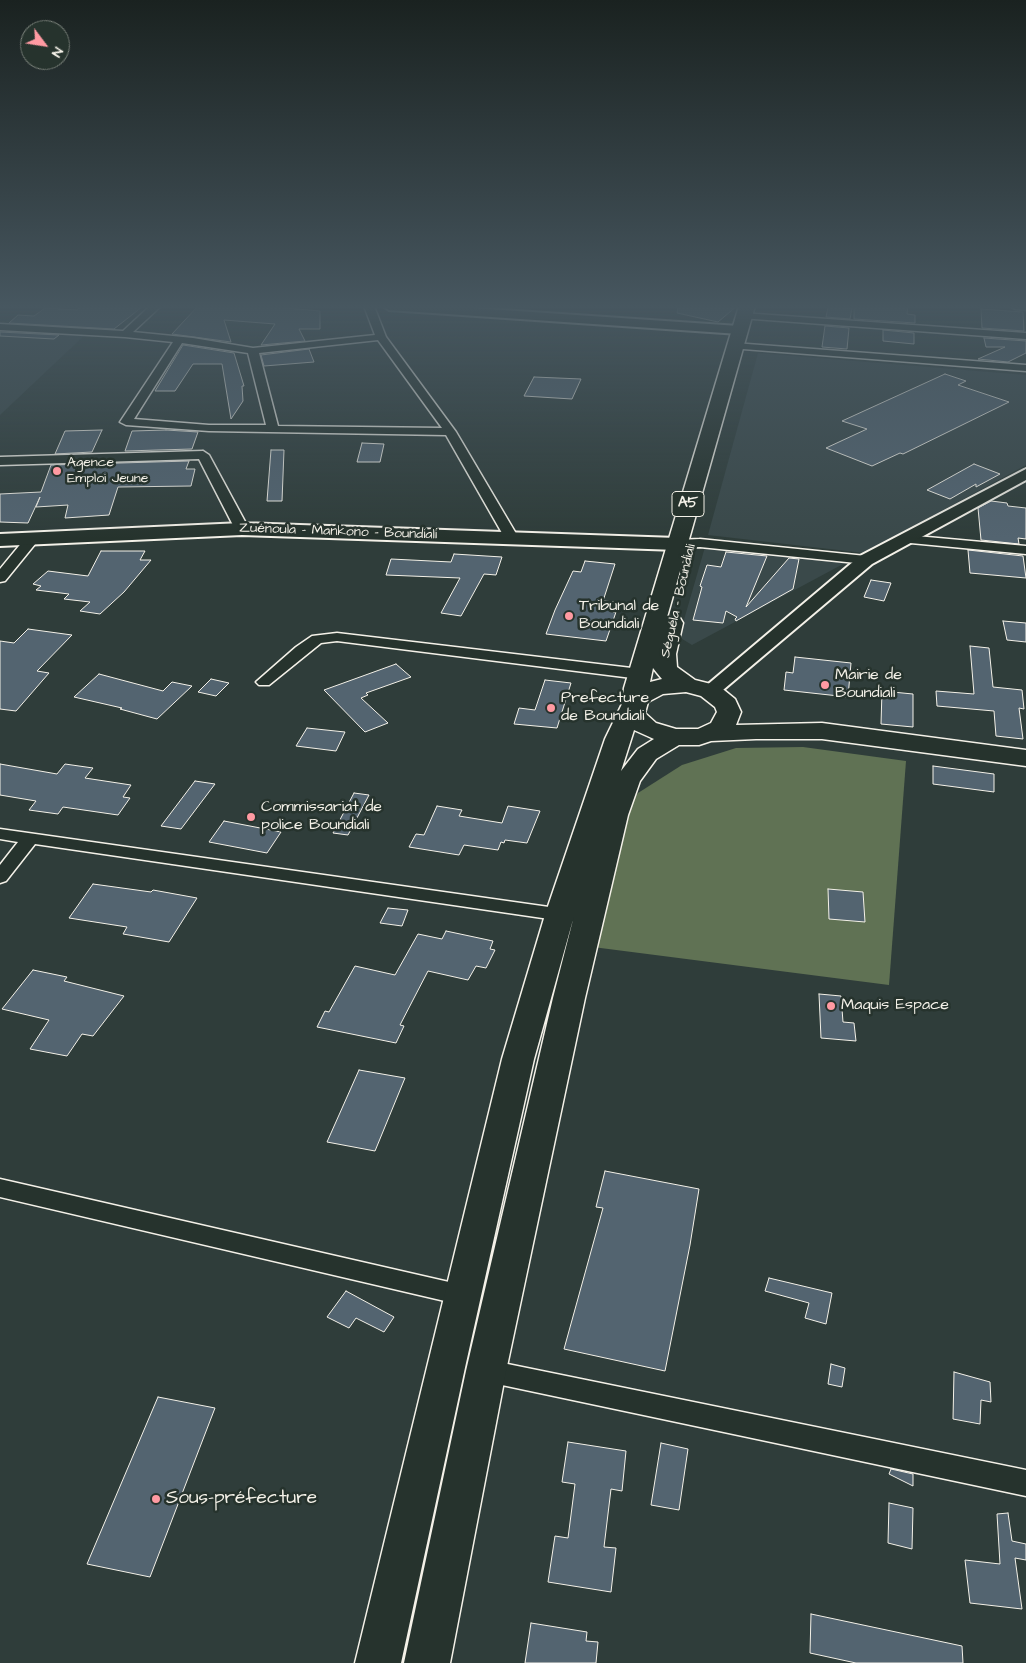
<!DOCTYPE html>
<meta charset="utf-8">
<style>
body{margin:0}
#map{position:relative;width:1026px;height:1663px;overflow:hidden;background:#2f3d3a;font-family:"Architects Daughter",sans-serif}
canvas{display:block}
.north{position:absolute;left:20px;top:20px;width:50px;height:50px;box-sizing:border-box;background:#26332d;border:1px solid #787f78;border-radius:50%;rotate:121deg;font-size:14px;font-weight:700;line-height:20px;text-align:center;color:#f4f1e8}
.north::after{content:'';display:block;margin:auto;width:18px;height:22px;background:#ff9aa2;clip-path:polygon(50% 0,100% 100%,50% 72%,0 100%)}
</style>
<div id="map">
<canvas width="1026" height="1663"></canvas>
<div class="north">N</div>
</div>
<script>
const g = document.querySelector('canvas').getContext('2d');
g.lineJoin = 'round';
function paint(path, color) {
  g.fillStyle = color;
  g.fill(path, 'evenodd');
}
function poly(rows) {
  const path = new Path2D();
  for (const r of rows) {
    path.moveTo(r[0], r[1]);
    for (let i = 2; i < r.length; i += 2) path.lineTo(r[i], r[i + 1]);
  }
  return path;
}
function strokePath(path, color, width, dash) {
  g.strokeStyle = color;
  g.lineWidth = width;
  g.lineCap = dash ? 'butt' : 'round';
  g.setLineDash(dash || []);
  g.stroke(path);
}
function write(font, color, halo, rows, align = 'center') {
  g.font = font + ' "Architects Daughter",sans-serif';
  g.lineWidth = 5;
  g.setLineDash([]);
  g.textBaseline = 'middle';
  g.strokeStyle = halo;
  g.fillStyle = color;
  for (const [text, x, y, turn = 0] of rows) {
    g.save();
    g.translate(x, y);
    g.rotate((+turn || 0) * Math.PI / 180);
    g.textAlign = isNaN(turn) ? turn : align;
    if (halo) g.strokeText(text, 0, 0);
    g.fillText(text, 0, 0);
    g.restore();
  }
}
paint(poly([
 [0,330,87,333,0,415],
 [758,353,1026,375,1026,465,864,553,708,535],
 [705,547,845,563,692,645,679,637]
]), '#3a494a');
paint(poly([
 [803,747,906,761,889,985,585,946,614,827,638,793,682,765,736,748]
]), '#607254');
const building = poly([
 [81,306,142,307,114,329,9,323,18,315,34,316,45,308,77,310,81,306],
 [198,306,264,306,320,311,320,329,299,329,305,341,261,345,275,324,224,320,231,342,172,334,198,306],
 [678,306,737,306,718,322,677,313,678,306],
 [854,306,908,306,907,314,915,315,915,323,854,319,854,306],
 [828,307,852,308,850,319,826,317,828,307],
 [981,309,1023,312,1024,331,982,328,981,309],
 [825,326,849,328,847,349,822,347,825,326],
 [883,330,914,333,914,344,883,341,883,330],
 [0,332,59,335,54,339,0,336,0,332],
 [984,338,1026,341,1026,353,1008,362,978,359,1005,347,986,347,984,338],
 [183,345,234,353,244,386,242,386,243,401,231,419,222,364,193,364,175,391,155,391,183,345],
 [309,349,314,362,264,366,261,355,309,349],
 [945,374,966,381,958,385,1009,402,903,454,900,453,872,466,826,448,867,429,842,421,945,374],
 [534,377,581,379,572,399,524,396,534,377],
 [102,430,92,452,55,454,65,431,102,430],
 [166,430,198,432,192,449,125,451,132,431,166,430],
 [362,443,384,444,380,462,357,462,362,443],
 [271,450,284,450,282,501,267,501,271,450],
 [189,461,186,469,195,469,191,486,118,487,109,515,65,518,68,505,36,507,40,497,28,523,0,522,0,494,41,492,51,465,189,461],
 [974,464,1000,474,976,487,976,484,950,499,927,490,974,464],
 [991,501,1007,503,1008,506,1026,508,1026,539,1018,538,1019,544,981,540,978,508,991,501],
 [968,550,1023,556,1026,578,970,573,968,550],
 [101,551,145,551,140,560,151,560,124,592,100,614,80,611,90,602,64,599,69,594,36,590,41,586,33,584,48,571,88,576,101,551],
 [726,552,767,556,746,607,789,558,799,559,793,589,736,621,735,619,737,617,726,611,723,623,693,620,702,587,700,586,707,565,721,567,726,552],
 [454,554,502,557,496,575,484,574,461,616,441,613,460,578,386,575,391,559,451,562,454,554],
 [585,561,615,564,603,601,616,602,613,612,616,612,606,641,546,634,555,610,573,571,581,572,585,561],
 [871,580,891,583,884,601,864,597,871,580],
 [1003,621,1026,623,1026,642,1007,640,1003,621],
 [28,629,72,635,37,671,49,673,16,711,0,709,0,641,14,643,28,629],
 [970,646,989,648,993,687,1022,690,1024,709,1019,708,1023,739,996,736,994,711,937,706,936,691,974,694,970,646],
 [795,657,851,663,848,697,784,690,786,672,793,673,795,657],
 [396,664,411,677,366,693,368,695,361,698,388,723,365,732,324,690,396,664],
 [99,674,163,691,172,682,192,686,157,719,120,709,122,708,74,697,99,674],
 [211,679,229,683,216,696,198,692,211,679],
 [545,680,571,683,557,728,514,724,519,708,535,710,545,680],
 [882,691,913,694,913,727,881,724,882,691],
 [307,728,345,732,336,751,296,746,307,728],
 [0,764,57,774,65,764,93,768,85,778,131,785,123,797,130,798,118,815,63,807,58,814,29,810,36,801,0,795,0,764],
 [933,766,994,774,994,792,933,784,933,766],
 [195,781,215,784,181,829,161,826,195,781],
 [354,793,369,795,348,835,333,833,354,793],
 [437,806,462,810,459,816,502,823,508,806,540,811,527,843,505,840,504,843,501,842,498,850,464,845,459,855,409,847,416,834,424,835,437,806],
 [224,821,281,832,267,853,209,842,224,821],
 [93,884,151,892,153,890,197,898,169,942,123,934,127,927,69,918,93,884],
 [828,889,863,892,865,922,829,919,828,889],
 [388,908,408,910,402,926,380,923,388,908],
 [446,931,493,941,490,949,495,950,486,968,476,966,468,980,428,971,400,1025,404,1026,396,1043,317,1027,325,1011,329,1012,355,966,395,975,418,934,442,939,446,931],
 [33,970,67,977,64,981,124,996,93,1036,82,1034,67,1056,30,1049,49,1020,2,1009,33,970],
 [819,994,841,996,843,1022,854,1023,856,1041,821,1038,819,994],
 [359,1070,405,1078,375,1151,327,1142,359,1070],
 [605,1171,699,1189,690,1245,665,1371,564,1349,603,1208,596,1207,605,1171],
 [769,1278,832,1293,826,1324,805,1318,809,1303,765,1291,769,1278],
 [346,1291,394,1317,384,1332,356,1318,349,1328,327,1317,346,1291],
 [831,1364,845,1368,842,1387,828,1384,831,1364],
 [954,1372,990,1382,991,1402,981,1400,980,1424,953,1419,954,1372],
 [158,1397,215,1408,150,1577,87,1564,158,1397],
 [568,1442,626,1451,622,1491,611,1489,604,1547,616,1548,611,1592,548,1582,555,1536,568,1538,575,1484,562,1482,568,1442],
 [661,1443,688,1449,679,1510,651,1505,661,1443],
 [891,1469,913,1474,913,1486,889,1474,891,1469],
 [889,1503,913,1508,912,1549,888,1543,889,1503],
 [1008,1513,1012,1541,1026,1544,1026,1560,1015,1558,1022,1609,970,1603,965,1560,1000,1564,997,1514,1008,1513],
 [811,1614,962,1646,963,1663,856,1663,810,1653,811,1614],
 [531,1623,587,1632,586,1641,598,1642,596,1663,525,1663,531,1623]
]);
paint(building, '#536470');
strokePath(building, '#f4f1e8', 1);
const minor = poly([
 [150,306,161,306,133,332,193,338,253,348,375,335,364,306,374,306,386,337,456,432,518,537,511,541,506,540,446,435,209,431,126,425,120,422,173,342,125,337,0,330,0,324,123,331,150,306],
 [378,340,442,428,278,426,259,353,378,340],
 [182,343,248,353,266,425,209,425,134,419,182,343],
 [1010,306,1026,306,1026,310,1015,309,1010,306],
 [743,313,1026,333,1026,339,740,318,738,316,743,313],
 [734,343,1026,365,1026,371,730,348,729,346,734,343],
 [203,451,209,455,249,529,247,532,242,533,235,529,199,459,0,465,0,457,203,451],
 [33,534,40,538,5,581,0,582,0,569,28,535,33,534],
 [905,535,1026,546,1026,554,900,542,898,539,905,535],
 [700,539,866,556,873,560,866,564,700,547,677,548,670,544,677,540,700,539],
 [337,633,640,669,645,671,648,674,645,677,640,679,337,641,321,643,269,685,259,685,256,682,296,647,312,636,337,633],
 [0,829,570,910,577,912,579,916,577,920,570,922,35,844,6,881,0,883,0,865,18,842,0,839,0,829],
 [0,1179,462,1285,471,1288,474,1295,471,1302,462,1305,0,1197,0,1179],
 [483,1359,1026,1470,1026,1496,483,1381,474,1378,470,1370,474,1362,483,1359]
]);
const tertiary = poly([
 [383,306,444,306,739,326,745,330,739,334,389,310,383,306],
 [1026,469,1026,480,872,564,717,695,710,697,703,695,700,691,860,556,1026,469]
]);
const secondary = poly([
 [242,523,677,538,684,540,686,544,684,548,677,550,242,535,0,546,0,534,242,523]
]);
const primary = poly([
 [739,306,755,306,667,617,680,618,683,623,676,654,677,667,695,680,719,686,735,699,741,712,736,725,822,723,1026,750,1026,766,822,739,756,739,711,741,699,745,679,745,656,759,640,781,628,815,585,998,506,1371,450,1663,404,1663,466,1371,553,998,574,916,534,1059,466,1363,401,1663,355,1663,502,1059,545,915,605,739,622,704,624,688,739,306],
 [653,668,657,673,662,679,650,682,653,668],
 [686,692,701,696,715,707,717,712,711,723,698,729,676,729,656,723,645,713,648,702,663,694,686,692],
 [634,730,654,739,638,749,621,771,634,730]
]);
strokePath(minor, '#f4f1e8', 3);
strokePath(tertiary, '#f4f1e8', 4);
strokePath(secondary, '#f4f1e8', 4);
strokePath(primary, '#f4f1e8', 3);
paint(minor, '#26332d');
paint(tertiary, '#26332d');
paint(secondary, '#26332d');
paint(primary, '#26332d');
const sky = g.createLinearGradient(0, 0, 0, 539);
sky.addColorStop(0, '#1a2220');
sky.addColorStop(0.57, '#475760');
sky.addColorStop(1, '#47576000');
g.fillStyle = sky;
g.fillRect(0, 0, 1026, 539);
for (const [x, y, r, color] of [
 [57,471,5,"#ff9aa2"],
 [569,616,5,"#ff9aa2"],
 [825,685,5,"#ff9aa2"],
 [551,708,5,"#ff9aa2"],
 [251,817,5,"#ff9aa2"],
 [831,1006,5,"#ff9aa2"],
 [156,1499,5,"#ff9aa2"]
]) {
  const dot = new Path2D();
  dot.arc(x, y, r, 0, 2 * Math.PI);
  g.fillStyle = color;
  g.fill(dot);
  strokePath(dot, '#26332d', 2);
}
write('14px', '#f4f1e8', '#26332d', [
 ["Agence",67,463],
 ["Emploi Jeune",67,479]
], 'left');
write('14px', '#f4f1e8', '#26332d', [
 ["Zuénoula - Mankono - Boundiali",338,532,2],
 ["Séguéla - Boundiali",679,601,-77]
]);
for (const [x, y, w] of [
 [688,504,32]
]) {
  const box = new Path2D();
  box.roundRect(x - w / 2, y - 12.5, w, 25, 4);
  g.fillStyle = '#26332d';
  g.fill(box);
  strokePath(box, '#f4f1e8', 1);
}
write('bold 15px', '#f4f1e8', null, [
 ["A5",688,504]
]);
write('16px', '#f4f1e8', '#26332d', [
 ["Tribunal de",579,607],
 ["Boundiali",579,625],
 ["Mairie de",835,676],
 ["Boundiali",835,694],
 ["Prefecture",561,699],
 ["de Boundiali",561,717],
 ["Commissariat de",261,808],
 ["police Boundiali",261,826],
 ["Maquis Espace",841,1006]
], 'left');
write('19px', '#f4f1e8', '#26332d', [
 ["Sous-préfecture",166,1499]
], 'left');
</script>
